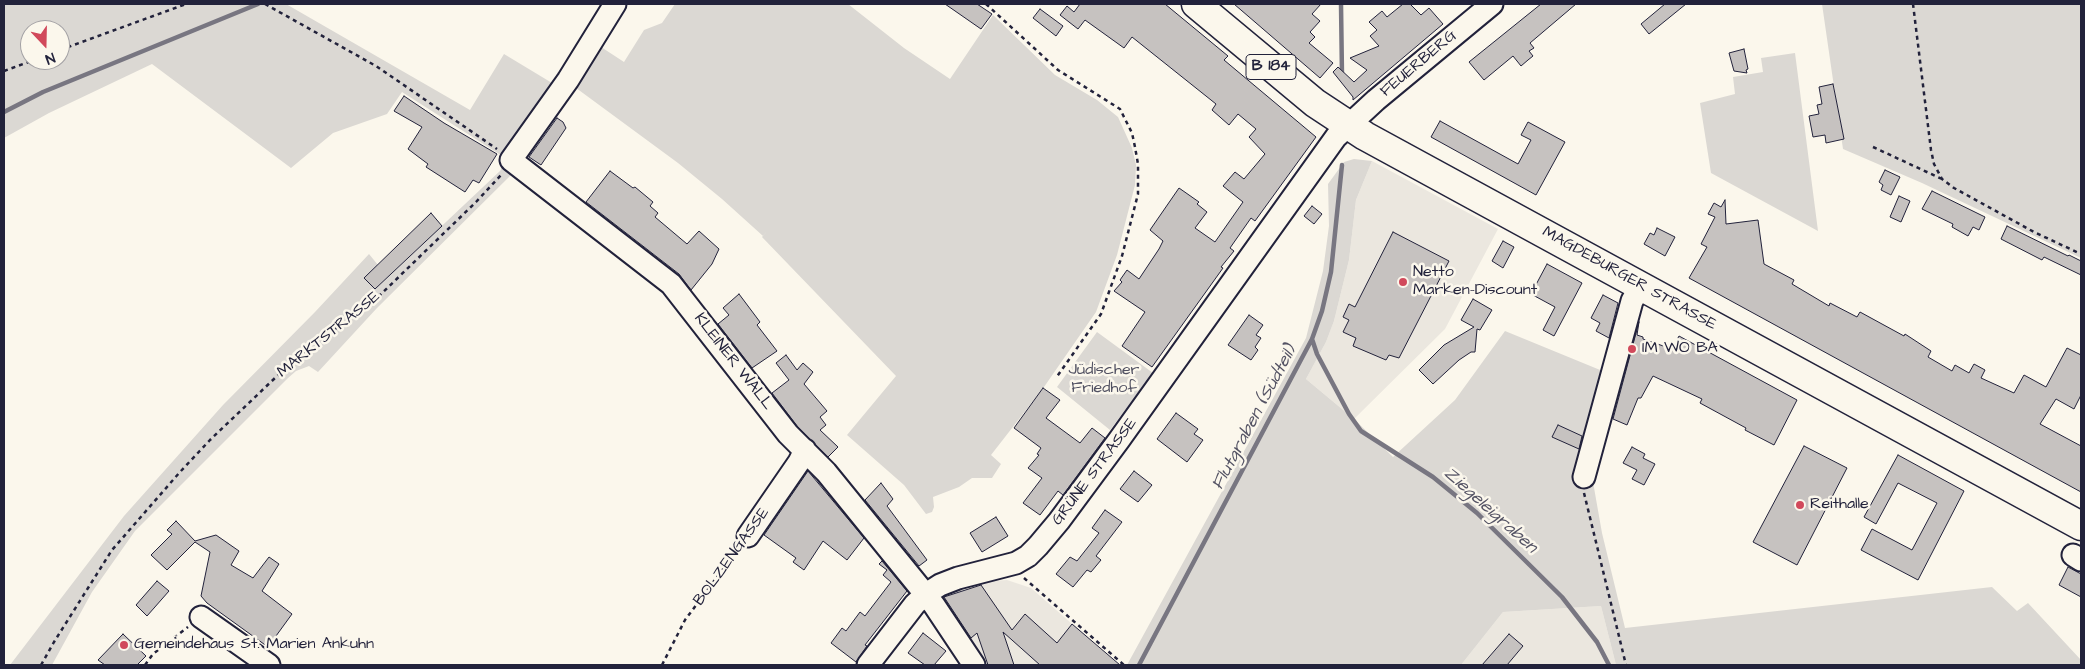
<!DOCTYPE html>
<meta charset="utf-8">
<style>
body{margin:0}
#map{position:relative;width:2085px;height:669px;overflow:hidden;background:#fbf7ec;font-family:"Architects Daughter",sans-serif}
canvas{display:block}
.frame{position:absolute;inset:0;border:5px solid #22223b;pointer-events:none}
.north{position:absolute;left:20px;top:20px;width:50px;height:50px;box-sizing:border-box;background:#fbf7ec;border:1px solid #a4a2a5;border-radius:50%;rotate:159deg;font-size:14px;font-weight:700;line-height:20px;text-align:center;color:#22223b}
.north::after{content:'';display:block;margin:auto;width:18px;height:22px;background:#d1495b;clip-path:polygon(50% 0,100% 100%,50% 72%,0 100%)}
</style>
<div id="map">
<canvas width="2085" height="669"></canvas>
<div class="frame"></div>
<div class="north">N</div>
</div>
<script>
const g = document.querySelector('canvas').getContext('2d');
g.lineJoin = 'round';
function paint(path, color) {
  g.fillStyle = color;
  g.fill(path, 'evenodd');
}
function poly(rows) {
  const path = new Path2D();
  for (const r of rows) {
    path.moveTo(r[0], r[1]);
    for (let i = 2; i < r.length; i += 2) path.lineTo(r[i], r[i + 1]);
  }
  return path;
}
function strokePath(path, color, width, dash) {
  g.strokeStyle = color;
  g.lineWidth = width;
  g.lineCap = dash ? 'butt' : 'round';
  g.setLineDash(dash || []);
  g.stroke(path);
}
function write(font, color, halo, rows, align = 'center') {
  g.font = font + ' "Architects Daughter",sans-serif';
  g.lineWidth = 5;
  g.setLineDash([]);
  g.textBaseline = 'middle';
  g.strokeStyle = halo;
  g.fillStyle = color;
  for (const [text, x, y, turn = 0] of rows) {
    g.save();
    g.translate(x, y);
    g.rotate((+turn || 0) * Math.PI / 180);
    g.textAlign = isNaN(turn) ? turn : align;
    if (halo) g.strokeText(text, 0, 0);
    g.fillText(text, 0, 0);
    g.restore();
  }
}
paint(poly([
 [1372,161,1498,229,1445,329,1354,419,1306,379,1326,342,1334,321,1349,260,1356,200],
 [1007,580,1031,588,1119,665,980,665,939,597,964,583],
 [1601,606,1616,665,1461,665,1503,612]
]), '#ebe7df');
paint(poly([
 [4,4,286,4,470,110,504,54,557,86,598,45,624,62,644,30,662,23,675,4,848,4,904,48,950,79,993,15,1055,75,1097,100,1118,117,1132,148,1136,165,1135,185,1117,255,1096,312,1044,387,991,455,1001,464,992,478,972,478,959,487,933,497,934,507,932,512,926,514,904,485,847,435,896,376,762,237,768,230,763,236,722,199,678,163,572,85,525,160,508,178,377,308,318,372,309,366,296,371,288,378,135,531,92,592,52,665,10,665,124,516,223,405,315,312,369,254,378,265,365,278,375,289,500,171,507,159,402,92,387,114,333,133,291,168,152,64,49,113,4,138],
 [30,30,60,30,60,60,30,60],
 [1822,4,2081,4,2081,258,1922,183,1843,149],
 [1795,53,1818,231,1711,173,1700,103,1735,94,1733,77,1763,72,1761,58],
 [1354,159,1372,161,1356,200,1349,260,1334,321,1326,342,1306,379,1354,419,1393,457,1455,400,1505,331,1605,372,1593,482,1602,533,1625,628,1992,587,2017,611,2028,603,2081,660,2081,665,1616,665,1601,606,1503,612,1461,665,1127,665,1306,338,1323,271,1329,226,1328,184,1344,162],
 [1097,332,1153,373,1110,430,1057,387]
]), '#dbd8d3');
strokePath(poly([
 [1341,4,1342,76],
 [4,112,43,92,258,4],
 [1312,339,1317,354,1349,414,1361,431,1433,477,1477,513,1562,597,1597,642,1609,665],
 [1139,665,1312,339,1322,311,1331,272,1342,165]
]), '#787681', 4.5);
const building = poly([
 [945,4,977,4,992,14,981,29,945,4],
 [1080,4,1165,4,1228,56,1224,60,1316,137,1255,221,1251,218,1230,248,1234,251,1221,267,1223,268,1152,367,1122,346,1145,312,1114,291,1122,282,1120,280,1127,270,1139,279,1159,249,1163,241,1150,230,1179,188,1199,202,1197,204,1207,212,1195,228,1215,242,1243,202,1223,186,1235,172,1244,179,1265,154,1249,137,1256,129,1238,114,1229,125,1212,110,1216,104,1132,37,1124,48,1085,20,1078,29,1060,15,1067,6,1074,12,1080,4],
 [1234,4,1321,4,1312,14,1320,21,1310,32,1315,37,1309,43,1333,63,1320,78,1234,4],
 [1403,4,1410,4,1421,15,1429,8,1443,24,1353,100,1353,97,1333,72,1338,67,1354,82,1367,70,1350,58,1379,46,1370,36,1377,30,1369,22,1382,11,1387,17,1403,4],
 [1541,4,1576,4,1530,43,1534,48,1529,51,1533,56,1528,60,1521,66,1513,56,1484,80,1469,62,1541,4],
 [1665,4,1686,4,1649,34,1641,24,1665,4],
 [1040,9,1063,26,1056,36,1033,18,1040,9],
 [1744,49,1748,69,1746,70,1747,73,1734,71,1729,53,1744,49],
 [1833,84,1844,139,1826,143,1825,135,1813,137,1809,116,1819,114,1817,105,1822,104,1819,87,1833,84],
 [404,96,444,123,497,154,479,183,473,180,465,192,426,167,428,164,408,149,422,127,394,111,404,96],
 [557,118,563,122,566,128,541,165,529,157,557,118],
 [1440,121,1518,164,1531,140,1521,135,1528,122,1565,142,1536,195,1431,137,1440,121],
 [1885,170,1900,177,1891,195,1881,190,1883,185,1879,182,1885,170],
 [610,171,633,188,635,187,653,202,650,206,658,213,655,217,687,244,699,231,719,249,712,264,691,290,679,274,586,202,610,171],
 [1932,191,1985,217,1979,230,1973,227,1968,236,1952,227,1953,224,1922,209,1932,191],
 [1899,196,1910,201,1901,222,1890,217,1899,196],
 [1725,200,1726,224,1758,220,1764,264,1794,280,1792,284,1829,306,1830,303,1857,317,1860,312,1904,336,1905,334,1931,351,1928,357,1952,371,1955,365,1969,373,1974,364,1985,370,1981,378,2014,393,2024,375,2046,387,2067,348,2081,355,2081,395,2074,409,2056,399,2040,424,2081,446,2081,492,1689,278,1707,247,1701,244,1715,217,1708,214,1714,203,1721,207,1725,200],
 [1312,206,1322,214,1314,224,1304,216,1312,206],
 [431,213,442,226,375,289,364,278,431,213],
 [2007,226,2068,256,2069,255,2081,261,2081,275,2044,257,2042,260,2001,239,2007,226],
 [1657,228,1675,237,1665,256,1644,244,1650,233,1654,235,1657,228],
 [1393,232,1449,261,1399,358,1389,355,1386,360,1353,346,1356,338,1343,332,1349,320,1343,317,1349,304,1355,307,1393,232],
 [1503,241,1514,247,1503,268,1492,261,1503,241],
 [1547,264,1582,283,1554,336,1543,330,1555,307,1531,294,1547,264],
 [739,294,760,322,757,325,777,351,752,368,718,324,729,315,723,308,739,294],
 [1603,295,1618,303,1609,338,1596,331,1600,323,1591,318,1603,295],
 [1473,299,1492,310,1480,330,1477,329,1475,352,1471,352,1459,360,1433,384,1419,370,1444,345,1474,327,1461,320,1473,299],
 [1249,315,1263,325,1256,335,1261,338,1255,347,1258,350,1251,360,1228,345,1249,315],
 [1639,322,1637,335,1643,337,1643,339,1672,349,1679,336,1797,400,1774,445,1745,430,1746,428,1700,403,1702,399,1653,376,1641,398,1638,398,1627,425,1613,419,1639,322],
 [786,355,797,370,803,363,813,372,804,384,827,411,820,417,826,425,820,430,838,447,828,457,797,426,772,393,789,380,776,363,786,355],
 [1043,388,1060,400,1046,418,1080,443,1092,428,1105,438,1063,495,1058,491,1040,515,1023,503,1042,478,1028,468,1039,455,1037,454,1041,448,1014,428,1043,388],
 [1176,413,1198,429,1194,434,1203,440,1187,462,1157,439,1176,413],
 [1558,425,1582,436,1579,449,1552,437,1558,425],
 [1804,446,1847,468,1797,565,1753,542,1804,446],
 [1632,447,1645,454,1643,458,1655,464,1644,485,1632,479,1637,470,1623,463,1632,447],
 [1898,455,1964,491,1918,580,1861,550,1872,529,1912,550,1937,503,1898,483,1876,524,1864,517,1898,455],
 [808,471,864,538,847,560,823,541,804,570,793,562,796,558,764,535,808,471],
 [1134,471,1152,485,1138,502,1120,489,1134,471],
 [881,483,893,499,887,506,927,560,919,566,865,500,881,483],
 [1105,510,1122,522,1096,556,1101,560,1091,572,1087,570,1073,587,1056,574,1070,557,1077,561,1099,533,1092,528,1105,510],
 [996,517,1008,536,982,552,970,533,996,517],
 [176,521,195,541,216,535,239,551,231,565,253,578,269,557,279,564,262,591,292,614,268,647,207,603,201,596,210,552,195,542,167,570,151,555,172,534,167,530,176,521],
 [882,561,907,591,865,645,867,646,856,662,831,643,842,628,846,631,860,612,865,616,891,582,883,575,887,570,879,564,882,561],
 [2068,567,2081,574,2081,597,2059,585,2068,567],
 [157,581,169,591,147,616,136,605,157,581],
 [981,585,1012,630,1025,614,1057,643,1072,624,1120,665,1040,665,1003,632,1014,665,988,665,977,633,971,638,944,597,981,585],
 [923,633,946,651,934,665,925,665,908,653,923,633],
 [123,634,146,656,137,665,105,665,98,660,123,634],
 [1509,634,1523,646,1507,665,1482,665,1509,634]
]);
paint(building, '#c6c2c0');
strokePath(building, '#22223b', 1);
const minor = poly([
 [615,4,568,80,511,160,671,284,788,434,826,472,934,605,974,665],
 [1584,477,1632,301,1641,285],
 [748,536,799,462,805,450],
 [2073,555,2081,560],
 [201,617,269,665],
 [868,665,915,604,926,594,940,585,958,578,1016,563,1028,556,1038,546,1059,521,1119,440,1336,137,1376,100,1492,4]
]);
const major = poly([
 [1196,4,1315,103,1365,136,2081,526]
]);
strokePath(minor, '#22223b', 25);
strokePath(major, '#22223b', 31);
strokePath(poly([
 [265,4,376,66,497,149],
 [986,4,1058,70,1120,109,1132,133,1135,147,1138,164,1138,194,1122,256,1101,314,1056,378],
 [1913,4,1931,150,1934,164,1942,179,1954,188,2034,232,2081,254],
 [60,50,186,4],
 [4,71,34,60],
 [1873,147,1942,179],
 [1584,493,1626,665],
 [1024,578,1124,665],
 [41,665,54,642,112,550,180,472,210,440,297,357,376,299,476,202,502,174],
 [145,665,153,654,188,627],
 [662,665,685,620,738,549]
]), '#22223b', 2.5, [4, 4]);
strokePath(minor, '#fbf7ec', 21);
strokePath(major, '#fbf7ec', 28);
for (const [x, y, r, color] of [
 [1403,282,5,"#d1495b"],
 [1632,349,5,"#d1495b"],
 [1800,505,5,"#d1495b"],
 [124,645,5,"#d1495b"]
]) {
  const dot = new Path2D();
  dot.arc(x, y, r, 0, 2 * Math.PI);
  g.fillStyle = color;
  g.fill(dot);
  strokePath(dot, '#fbf7ec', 2);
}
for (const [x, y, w] of [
 [1271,67,50]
]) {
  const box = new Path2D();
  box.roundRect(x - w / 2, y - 12.5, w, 25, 4);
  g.fillStyle = '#fbf7ec';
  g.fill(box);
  strokePath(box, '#22223b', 1);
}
write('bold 15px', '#22223b', null, [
 ["B 184",1271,67]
]);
write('16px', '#22223b', '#fbf7ec', [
 ["FEUERBERG",1419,64,-40],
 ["MAGDEBURGER STRASSE",1629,279,29],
 ["MARKTSTRASSE",329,335,-39],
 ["KLEINER WALL",733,362,52],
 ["GRÜNE STRASSE",1095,472,-53],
 ["BOLZENGASSE",732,557,-54]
]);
write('16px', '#22223b', '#fbf7ec', [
 ["Netto",1413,273],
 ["Marken-Discount",1413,291],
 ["IM WO BA",1642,349],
 ["Reithalle",1810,505],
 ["Gemeindehaus St. Marien Ankuhn",134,645]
], 'left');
write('16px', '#505061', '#fbf7ec', [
 ["Jüdischer",1104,371],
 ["Friedhof",1104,389]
]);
write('italic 18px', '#545364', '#fbf7ec', [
 ["Flutgraben (Südteil)",1255,418,-62],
 ["Ziegeleigraben",1490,511,42]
]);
</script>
